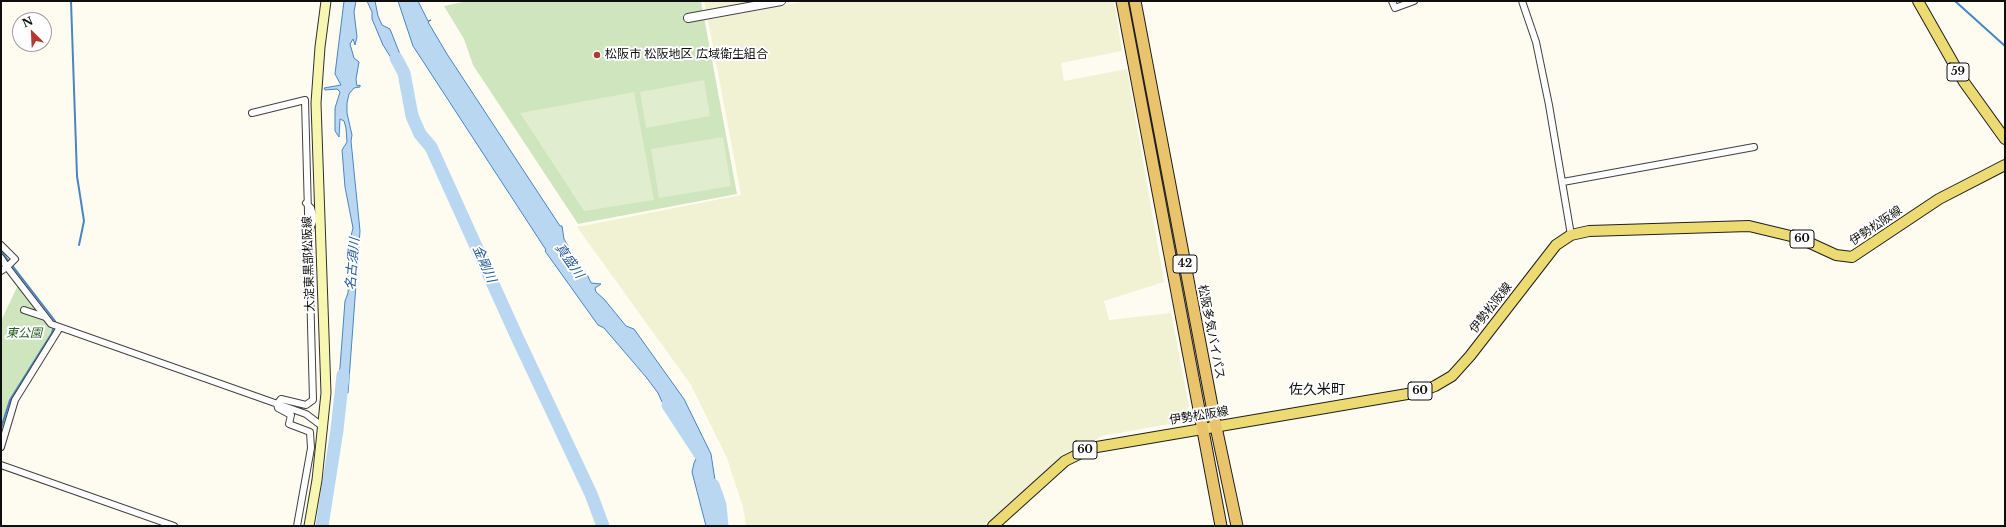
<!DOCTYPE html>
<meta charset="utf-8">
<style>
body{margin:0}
#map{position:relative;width:2006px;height:527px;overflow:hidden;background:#fefcf1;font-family:"Libre Baskerville",serif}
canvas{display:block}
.frame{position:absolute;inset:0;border:2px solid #0e0e0e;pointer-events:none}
.north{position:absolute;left:12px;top:12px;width:40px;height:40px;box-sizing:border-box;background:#fff;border:1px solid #9f9f9f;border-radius:50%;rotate:336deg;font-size:11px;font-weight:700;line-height:16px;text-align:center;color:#0e0e0e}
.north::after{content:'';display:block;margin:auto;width:14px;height:18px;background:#b23a33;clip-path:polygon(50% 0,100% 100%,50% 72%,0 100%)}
</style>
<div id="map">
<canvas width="2006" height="527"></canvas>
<div class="frame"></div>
<div class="north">N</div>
</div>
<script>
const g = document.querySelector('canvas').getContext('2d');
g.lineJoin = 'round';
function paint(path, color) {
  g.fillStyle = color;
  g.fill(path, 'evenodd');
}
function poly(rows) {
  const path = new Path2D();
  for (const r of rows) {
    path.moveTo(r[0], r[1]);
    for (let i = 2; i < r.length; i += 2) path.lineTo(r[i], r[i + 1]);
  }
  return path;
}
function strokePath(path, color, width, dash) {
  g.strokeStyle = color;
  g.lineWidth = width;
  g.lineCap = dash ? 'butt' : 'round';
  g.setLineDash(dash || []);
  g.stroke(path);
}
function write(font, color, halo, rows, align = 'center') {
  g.font = font + ' "Libre Baskerville","Noto Sans JP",serif';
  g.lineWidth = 4;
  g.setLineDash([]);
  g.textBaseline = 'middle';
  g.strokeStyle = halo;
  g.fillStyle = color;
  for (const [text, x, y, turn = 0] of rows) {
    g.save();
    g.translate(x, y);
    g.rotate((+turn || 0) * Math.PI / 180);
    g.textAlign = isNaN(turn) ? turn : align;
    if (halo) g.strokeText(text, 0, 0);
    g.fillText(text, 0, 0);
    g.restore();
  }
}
paint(poly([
 [704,1,756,1,706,10],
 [807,1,1114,1,1122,51,1061,63,1064,81,1127,69,1164,282,1104,301,1109,320,1171,313,1189,406,1181,422,1101,436,1090,444,1065,457,987,526,746,526,743,507,727,458,691,385,577,227,741,195,708,20]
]), '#f1f2d3');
paint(poly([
 [468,1,701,1,737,194,578,224,473,65,464,39,444,6],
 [18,285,54,333,14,398,1,440,1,321]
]), '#cee5bd');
paint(poly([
 [704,80,710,116,646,128,640,92],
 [634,92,654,200,584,211,520,113],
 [723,137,731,186,659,198,651,149]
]), '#e0edce');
const water = poly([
 [344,1,356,1,354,12,357,37,355,45,353,39,350,44,354,58,359,62,356,79,357,86,360,85,360,87,354,88,349,94,347,103,347,113,352,135,351,141,360,231,348,393,336,393,340,367,345,301,348,293,350,240,353,228,345,187,342,150,347,142,346,128,344,121,340,119,339,137,335,131,335,108,340,92,337,89,325,90,324,88,341,85,335,74,344,1],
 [367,1,375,1,378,16,382,25,390,29,407,72,401,74,383,45,372,19,372,12,367,1],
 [398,1,418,1,428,21,431,20,428,22,447,54,560,226,562,226,564,239,578,263,586,272,591,283,601,284,595,288,596,292,604,299,626,326,634,329,684,399,711,454,722,526,706,526,692,472,694,463,698,455,689,431,662,402,658,393,646,377,604,328,598,325,545,251,546,250,413,46,398,1]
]);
paint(water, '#bad7f1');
strokePath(water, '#4885c1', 1);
strokePath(poly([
 [71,1,77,176,84,221,79,245],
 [1955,1,2005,46],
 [1,251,55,321,52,333,10,400,1,428]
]), '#4885c1', 2);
strokePath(poly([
 [396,58,404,73,412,116,420,134,431,147,517,337,591,494,603,526],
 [668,405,700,454],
 [713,485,720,505,722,526],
 [322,526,337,430,343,375]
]), '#bad7f1', 13);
const minor = poly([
 [1392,1,1395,8,1414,1],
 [1522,1,1536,42,1549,105,1571,235],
 [252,113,305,100,313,400,306,405,281,399,277,404,278,408,291,415,289,424,310,432,311,448,297,526],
 [1563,182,1754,147],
 [306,203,311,208,314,219,308,234],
 [1,245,15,259,7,267,51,324,306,414,322,426],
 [1,258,7,267,1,271],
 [24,310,45,317],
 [1,447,15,400,59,329],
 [1,465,174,526]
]);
const tertiary = poly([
 [688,18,781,1]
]);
const secondary = poly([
 [309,526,317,480,326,393,316,103,320,47,326,1]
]);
const primary = poly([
 [1918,1,1964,82,2005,139],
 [993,526,1065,461,1091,448,1419,392,1435,386,1452,376,1470,356,1556,245,1571,235,1589,231,1749,226,1799,238,1836,255,1852,257,1939,199,2005,165]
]);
const trunk = poly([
 [1122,1,1221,526],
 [1135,1,1216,427,1237,526]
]);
strokePath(minor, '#414141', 8);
strokePath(tertiary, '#414141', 10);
strokePath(secondary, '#303030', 11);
strokePath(primary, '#1f1f1f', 12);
strokePath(trunk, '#1f1f1f', 13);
strokePath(minor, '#fff', 6);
strokePath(tertiary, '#fff', 8);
strokePath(secondary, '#f7f7b2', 9);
strokePath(primary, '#ecda73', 10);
strokePath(trunk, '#eac46c', 11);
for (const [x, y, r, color] of [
 [597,55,4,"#b23a33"]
]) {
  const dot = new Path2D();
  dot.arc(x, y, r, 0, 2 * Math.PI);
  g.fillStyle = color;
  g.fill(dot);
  strokePath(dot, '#fff', 1.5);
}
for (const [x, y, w] of [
 [1958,72,22],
 [1802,239,24],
 [1185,264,24],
 [1420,391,24],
 [1085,450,24]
]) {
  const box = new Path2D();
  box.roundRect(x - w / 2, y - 9, w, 18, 3);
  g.fillStyle = '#fff';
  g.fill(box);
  strokePath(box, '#0e0e0e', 1);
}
write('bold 11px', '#0e0e0e', null, [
 ["59",1958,72],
 ["60",1802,239],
 ["42",1185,264],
 ["60",1420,391],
 ["60",1085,450]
]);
write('12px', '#0e0e0e', '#fff', [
 ["松阪市 松阪地区 広域衛生組合",605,55]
], 'left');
write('12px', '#0e0e0e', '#fff', [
 ["伊勢松阪線",1876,226,-34],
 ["大淀東黒部松阪線",309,264,-92],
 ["伊勢松阪線",1491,308,-52],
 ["松阪多気バイパス",1211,332,79],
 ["伊勢松阪線",1199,416,-9]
]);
write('italic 12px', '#2b6024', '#fff', [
 ["東公園",24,334]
]);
write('italic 13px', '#235895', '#fff', [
 ["真盛川",569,261,55],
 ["名古須川",353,264,-85],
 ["金剛川",484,264,66]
]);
write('14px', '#0e0e0e', '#fff', [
 ["佐久米町",1317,390]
]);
</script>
